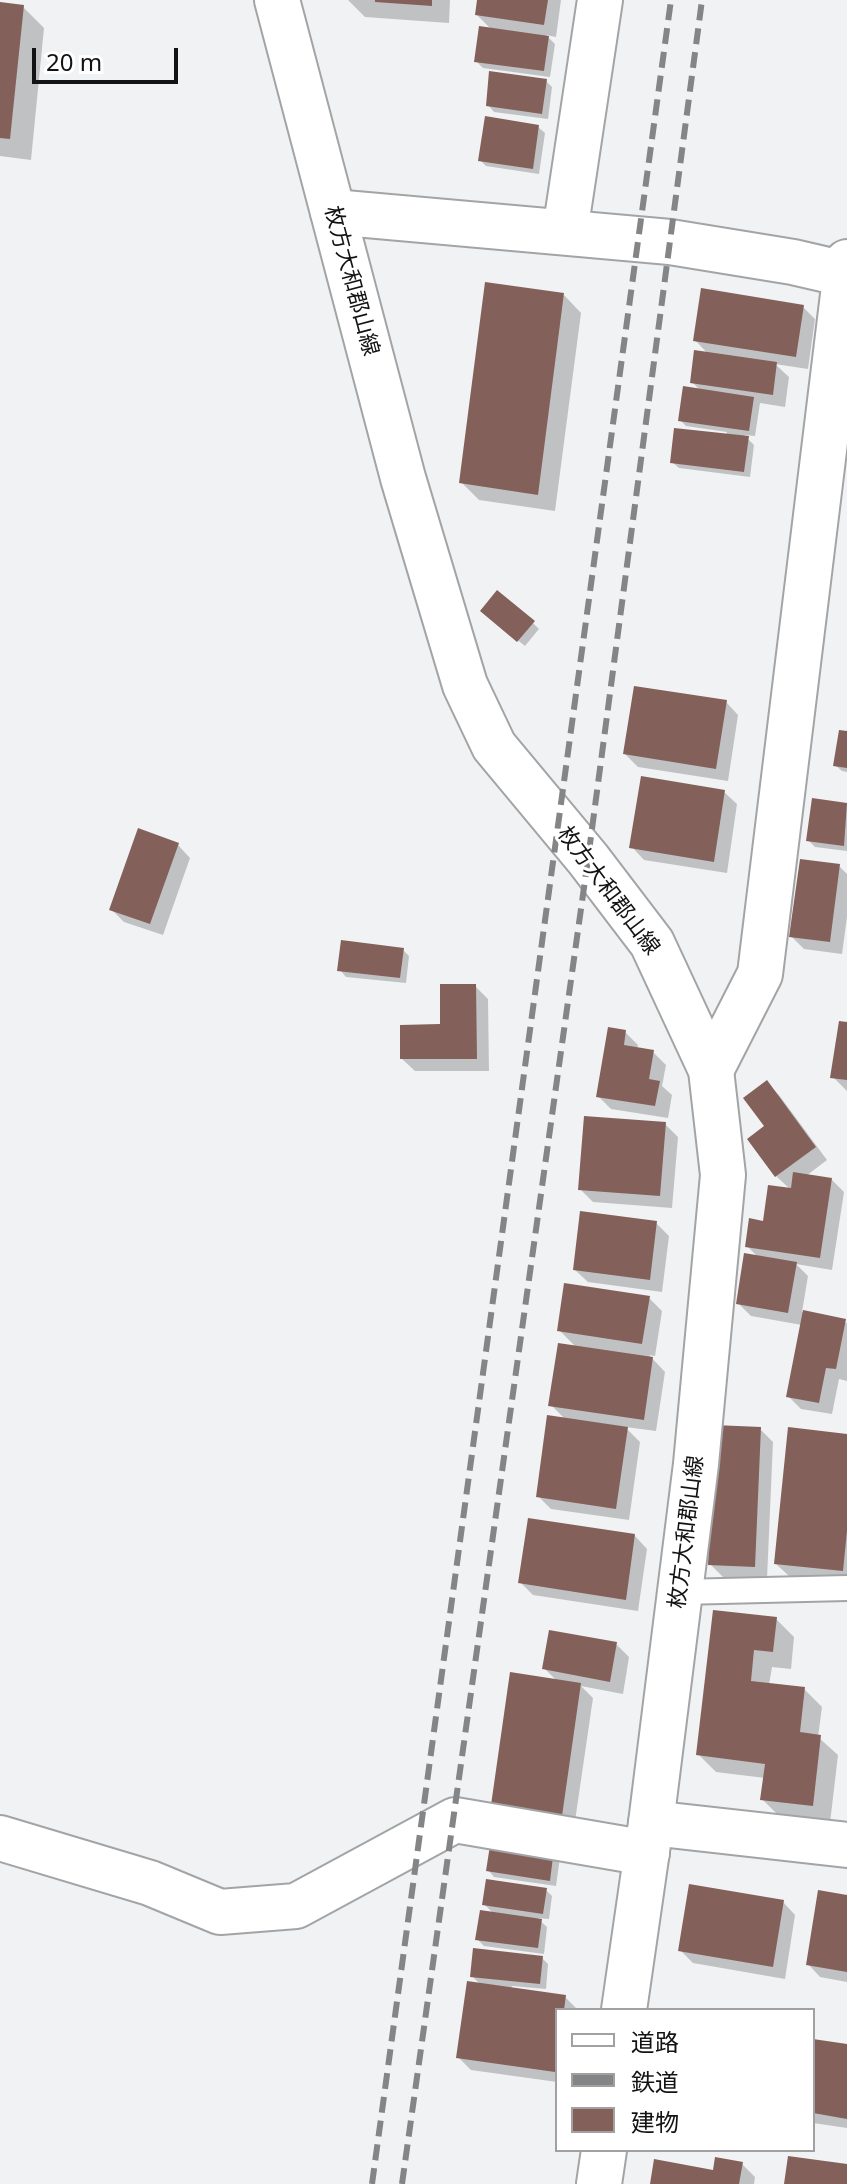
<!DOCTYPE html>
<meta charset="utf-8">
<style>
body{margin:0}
#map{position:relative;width:847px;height:2184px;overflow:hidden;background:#f0f2f4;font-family:"Noto Sans","Noto Sans JP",sans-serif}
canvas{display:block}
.legend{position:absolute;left:555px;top:2008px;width:260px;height:144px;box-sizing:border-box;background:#fff;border:2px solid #a1a1a1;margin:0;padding:10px 14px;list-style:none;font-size:24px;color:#131314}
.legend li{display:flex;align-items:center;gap:16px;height:40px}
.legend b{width:40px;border:2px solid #a1a1a1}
.scale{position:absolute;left:32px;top:48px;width:146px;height:36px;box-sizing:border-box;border:4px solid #131314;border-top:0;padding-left:10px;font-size:24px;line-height:28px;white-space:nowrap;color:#131314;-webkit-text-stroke:6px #fff;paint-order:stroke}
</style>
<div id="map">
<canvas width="847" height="2184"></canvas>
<ul class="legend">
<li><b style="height:10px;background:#fff"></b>道路</li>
<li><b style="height:10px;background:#848586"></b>鉄道</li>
<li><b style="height:22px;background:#84605a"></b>建物</li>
</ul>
<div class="scale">20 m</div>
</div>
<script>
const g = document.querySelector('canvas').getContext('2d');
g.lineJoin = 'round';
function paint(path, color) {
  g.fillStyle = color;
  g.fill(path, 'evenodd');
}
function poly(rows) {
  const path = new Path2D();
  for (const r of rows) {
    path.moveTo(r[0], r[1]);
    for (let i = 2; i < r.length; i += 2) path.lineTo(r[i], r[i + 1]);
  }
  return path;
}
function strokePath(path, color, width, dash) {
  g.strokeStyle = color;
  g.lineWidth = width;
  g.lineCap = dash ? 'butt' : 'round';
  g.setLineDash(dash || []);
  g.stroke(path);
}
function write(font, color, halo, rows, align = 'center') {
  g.font = font + ' "Noto Sans","Noto Sans JP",sans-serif';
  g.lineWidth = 6;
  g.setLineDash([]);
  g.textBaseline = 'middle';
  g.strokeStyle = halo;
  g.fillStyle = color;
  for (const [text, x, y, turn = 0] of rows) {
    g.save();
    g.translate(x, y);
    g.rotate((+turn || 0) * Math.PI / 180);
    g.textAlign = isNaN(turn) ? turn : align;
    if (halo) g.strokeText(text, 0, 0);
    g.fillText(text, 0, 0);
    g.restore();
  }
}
paint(poly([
 [348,0,450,0,449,23,365,17],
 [479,0,561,0,556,37,546,35,555,44,550,77,483,68,476,61,492,30,477,15],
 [0,4,23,7,44,28,31,160,0,156],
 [546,81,552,87,548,119,494,112,488,105],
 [538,127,545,133,539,174,486,166,480,160],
 [564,295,581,313,555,511,479,500,461,482],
 [803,307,815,319,808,369,775,364,789,377,785,407,760,403,755,436,744,435,754,445,750,477,679,468,672,462,726,436,727,432,686,426,680,420,701,391,692,382,708,354,695,340],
 [489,617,533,623,539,629,525,646],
 [726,702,738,715,728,781,638,767,625,754],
 [847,733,847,772,842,771,835,765],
 [724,792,737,804,727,873,644,860,632,847],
 [814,801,847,805,847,851,815,847,808,840],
 [178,845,190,858,163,935,124,922,111,909],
 [839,866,847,874,847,917,842,954,804,949,791,936],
 [403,950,409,956,406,983,346,977,340,970],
 [475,986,488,999,489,1071,415,1071,402,1059,442,1026],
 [847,1024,847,1091,833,1077],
 [625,1032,638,1045,637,1050,653,1052,666,1065,662,1086,672,1095,668,1118,611,1109,598,1096],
 [767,1083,779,1095,827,1160,806,1176,831,1179,844,1192,832,1270,796,1264,808,1276,802,1312,847,1323,847,1381,839,1379,832,1414,801,1409,788,1396,802,1325,751,1316,738,1303,759,1258,747,1246,791,1190,776,1176,767,1127],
 [665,1124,678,1137,672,1208,593,1202,580,1189],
 [656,1223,669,1236,662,1292,588,1282,575,1270],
 [649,1298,662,1311,655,1356,649,1355,665,1372,656,1431,625,1427,640,1442,629,1520,551,1509,538,1496,566,1420,551,1405,577,1348,559,1330],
 [760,1429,773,1442,767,1579,723,1577,710,1564],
 [847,1436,847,1582,789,1576,776,1564],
 [635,1536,647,1549,638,1611,533,1595,520,1582],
 [714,1612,776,1619,794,1637,791,1669,772,1667,769,1685,804,1689,822,1707,818,1737,838,1755,830,1823,780,1817,762,1799,765,1778,716,1772,698,1754],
 [616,1644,629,1657,623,1694,581,1686,593,1698,574,1828,506,1817,557,1681,544,1668],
 [560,1857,556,1886,494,1877,488,1870],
 [546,1890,552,1896,549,1919,537,1918,547,1927,544,1954,484,1946,477,1939,494,1914,484,1904],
 [847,1897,847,1982,820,1977,808,1964],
 [783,1902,795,1915,785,1979,693,1963,680,1950],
 [542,1958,548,1964,546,1989,512,1986,511,1989,565,1997,578,2010,557,2010,557,2082,471,2070,458,2057,481,1985,472,1976],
 [813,2041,847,2046,847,2128,813,2123],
 [742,2164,755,2177,754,2184,652,2184]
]), '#0003');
paint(poly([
 [375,0,432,0,432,6,375,2],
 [477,0,548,0,544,25,475,15],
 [0,2,24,5,10,139,0,138],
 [479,26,549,36,544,71,474,62],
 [489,71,547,79,542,114,486,106],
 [485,116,539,125,533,169,478,161],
 [485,282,564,293,538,495,459,483],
 [701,288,804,305,796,357,693,341],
 [694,350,777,362,773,395,690,383],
 [683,386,754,397,749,431,678,421],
 [674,428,749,436,744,472,670,463],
 [497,590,535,621,517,642,480,611],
 [634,686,727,700,716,769,623,754],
 [839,730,847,731,847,768,833,766],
 [641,776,725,790,714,862,629,848],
 [812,798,847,803,844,846,806,841],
 [138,828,179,843,150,924,109,910],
 [800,859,840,864,830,942,789,937],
 [341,940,404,948,400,978,337,971],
 [440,984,476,984,477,1059,400,1059,400,1025,440,1024],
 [839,1021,847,1022,847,1080,830,1078],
 [608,1027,626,1030,624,1045,654,1050,649,1079,660,1081,655,1106,596,1097],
 [767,1080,816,1147,775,1177,747,1139,764,1126,743,1098],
 [584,1116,666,1122,660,1196,578,1190],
 [793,1172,832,1178,820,1258,745,1247,749,1218,763,1221,768,1185,791,1188],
 [580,1211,657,1221,650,1280,573,1270],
 [744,1253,797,1262,788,1313,736,1304],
 [564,1283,650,1296,642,1344,557,1331],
 [803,1310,846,1319,836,1369,826,1368,819,1403,786,1397],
 [558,1343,653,1357,644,1420,548,1406],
 [547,1415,628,1427,616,1509,536,1497],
 [714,1425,761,1427,755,1567,708,1565],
 [788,1427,847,1434,847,1531,843,1571,774,1564],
 [528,1518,635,1534,626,1600,518,1583],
 [713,1610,777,1617,773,1652,754,1650,751,1681,805,1687,800,1732,821,1735,813,1806,760,1800,765,1764,696,1755],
 [549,1630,617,1642,610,1682,542,1669],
 [510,1672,581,1683,562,1816,491,1805],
 [491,1839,554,1849,550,1881,486,1871],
 [486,1879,547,1888,543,1914,482,1905],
 [689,1884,784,1900,773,1967,678,1951],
 [818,1890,847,1895,847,1972,806,1965],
 [480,1910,542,1919,538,1948,475,1940],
 [473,1948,543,1956,540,1984,470,1977],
 [467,1981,566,1995,564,2010,557,2010,555,2072,456,2058],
 [813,2039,847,2044,847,2119,813,2113],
 [788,2156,847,2164,847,2184,784,2184],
 [715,2157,743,2162,739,2184,650,2184,654,2159,713,2170]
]), '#84605a');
const service = poly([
 [680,1592,847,1588]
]);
const minor = poly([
 [333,212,670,242,793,262,845,274],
 [565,232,600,0],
 [711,1070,760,974,847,262],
 [651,1823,847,1845],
 [0,1838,150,1883,220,1912,296,1906,455,1820,647,1853]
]);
const primary = poly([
 [277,0,403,478,465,685,494,746,588,859,652,943,711,1070,723,1175,696,1464,651,1823,624,2010],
 [599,2184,604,2150]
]);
strokePath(service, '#a2a4a6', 28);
strokePath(minor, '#a2a4a6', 48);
strokePath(primary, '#a2a4a6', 48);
strokePath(service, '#fff', 24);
strokePath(minor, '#fff', 44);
strokePath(primary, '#fff', 44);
strokePath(poly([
 [372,2184,671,0],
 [402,2184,588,859,702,0]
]), '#848586', 6, [16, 8]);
write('22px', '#131314', '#fff', [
 ["枚方大和郡山線",351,281,75],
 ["枚方大和郡山線",608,891,53],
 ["枚方大和郡山線",687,1532,-83]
]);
</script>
